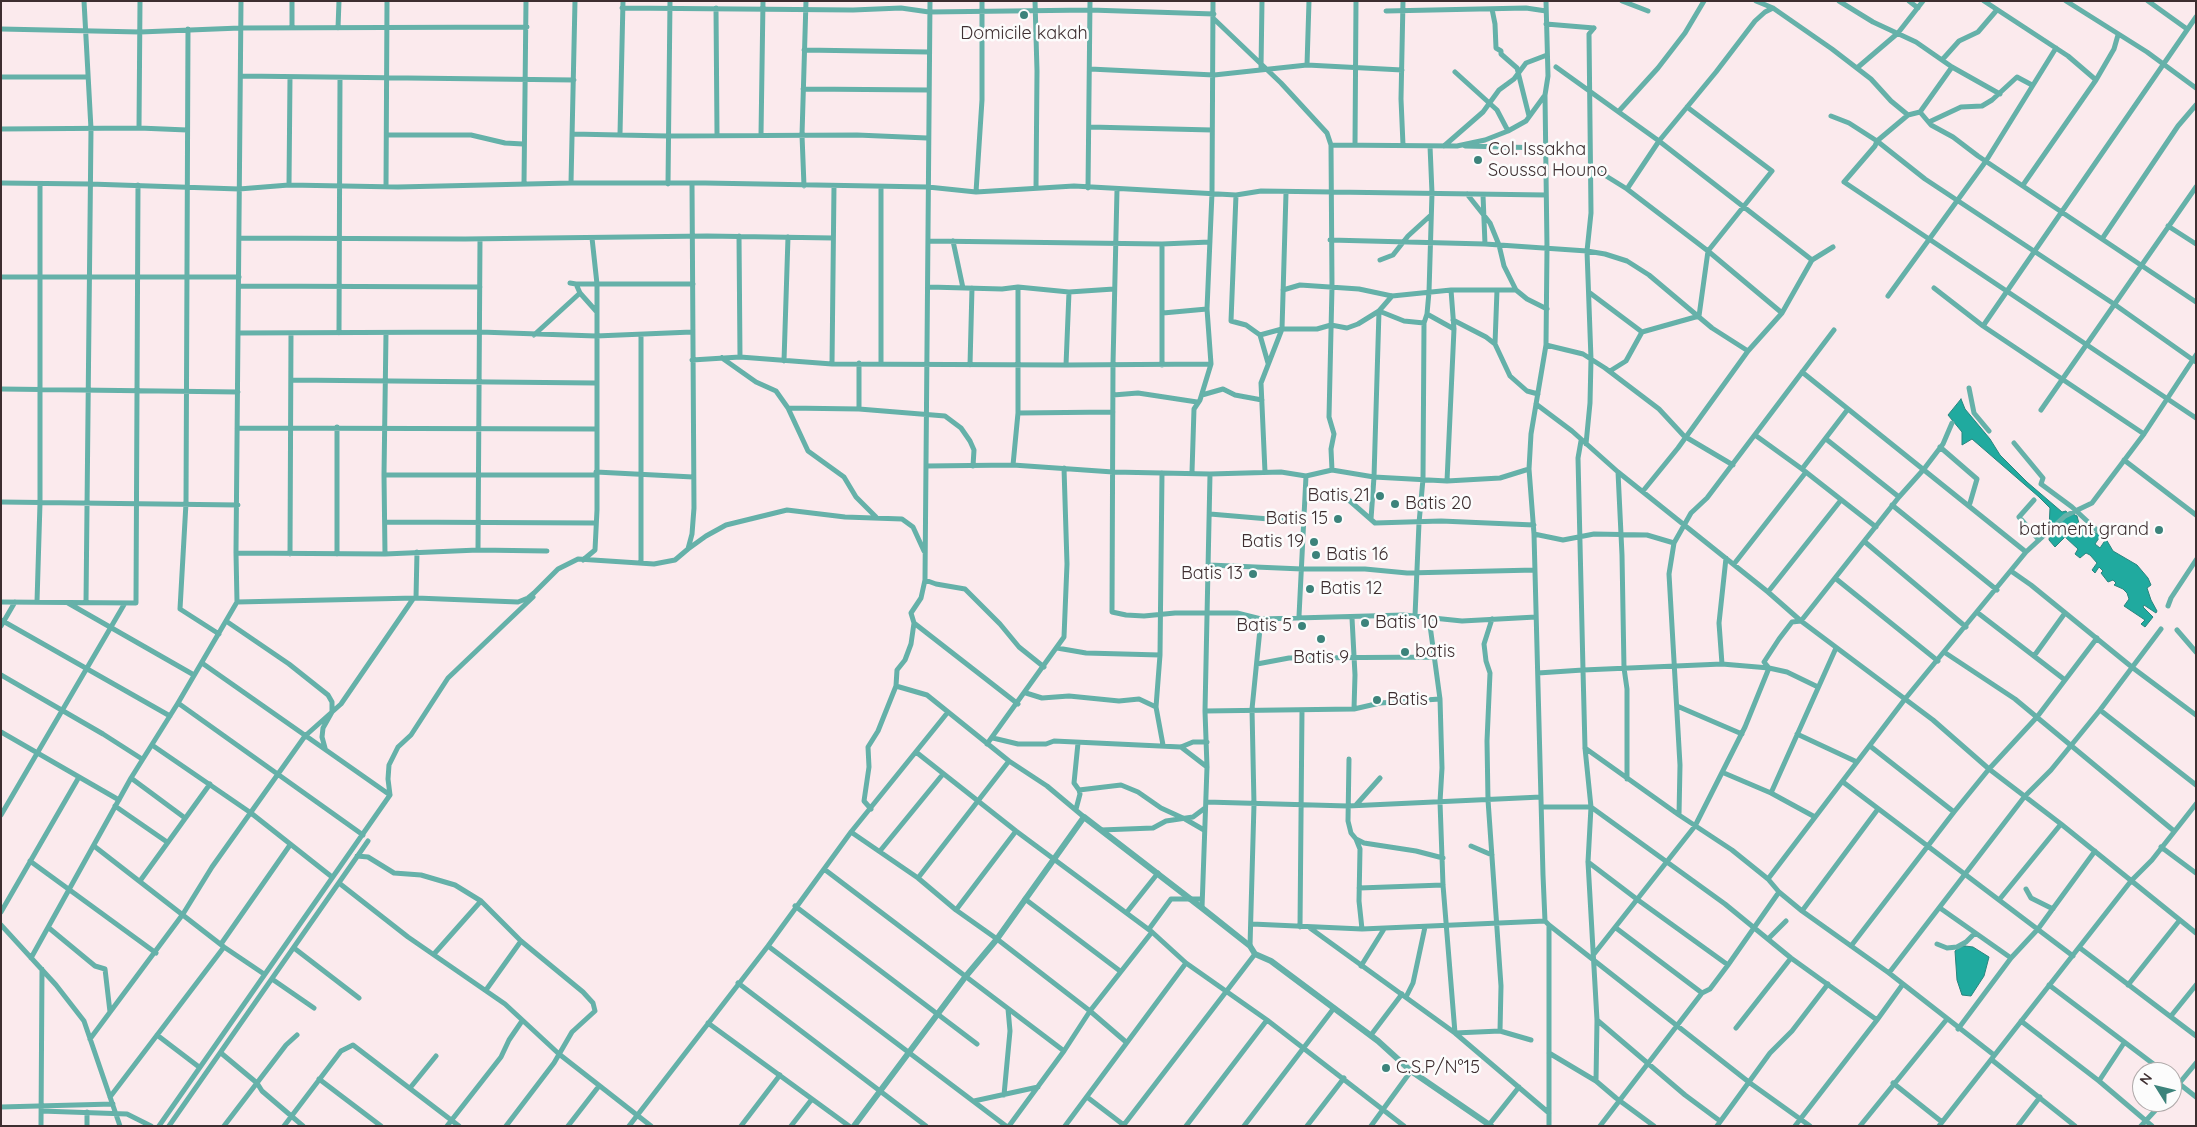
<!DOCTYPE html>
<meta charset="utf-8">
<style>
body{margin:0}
#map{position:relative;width:2197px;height:1127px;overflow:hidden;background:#fbeaed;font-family:Quicksand,sans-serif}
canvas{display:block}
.frame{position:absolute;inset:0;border:2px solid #3d2e30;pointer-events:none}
.north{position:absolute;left:2132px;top:1062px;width:50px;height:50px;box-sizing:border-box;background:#fcfcfc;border:1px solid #b0aaaa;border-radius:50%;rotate:306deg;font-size:14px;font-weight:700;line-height:20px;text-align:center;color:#3d2e30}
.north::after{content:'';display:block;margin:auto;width:18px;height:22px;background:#3c837b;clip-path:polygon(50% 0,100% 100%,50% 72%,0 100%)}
</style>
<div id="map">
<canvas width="2197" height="1127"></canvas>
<div class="frame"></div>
<div class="north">N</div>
</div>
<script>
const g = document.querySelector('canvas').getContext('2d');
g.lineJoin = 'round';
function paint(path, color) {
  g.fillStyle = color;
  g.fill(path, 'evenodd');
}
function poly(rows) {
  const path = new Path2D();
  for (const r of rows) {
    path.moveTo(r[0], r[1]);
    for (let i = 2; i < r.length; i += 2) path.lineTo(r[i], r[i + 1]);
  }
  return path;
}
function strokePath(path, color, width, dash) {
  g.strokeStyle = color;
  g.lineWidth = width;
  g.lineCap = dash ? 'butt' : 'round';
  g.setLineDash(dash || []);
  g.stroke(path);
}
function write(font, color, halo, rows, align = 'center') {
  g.font = font + ' Quicksand,sans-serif';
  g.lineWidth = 5;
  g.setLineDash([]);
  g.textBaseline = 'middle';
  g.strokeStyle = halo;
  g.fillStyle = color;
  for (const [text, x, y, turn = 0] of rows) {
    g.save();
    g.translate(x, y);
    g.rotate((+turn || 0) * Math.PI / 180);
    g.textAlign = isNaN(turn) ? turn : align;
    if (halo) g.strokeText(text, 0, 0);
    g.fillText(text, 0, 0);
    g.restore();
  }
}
const water = poly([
 [1961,399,1965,409,1990,439,2000,455,2027,482,2062,512,2066,511,2068,514,2049,528,2050,508,2039,497,1972,439,1962,445,1962,432,1948,415,1961,399],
 [2073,514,2077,516,2080,527,2101,535,2095,544,2100,548,2106,539,2113,551,2137,565,2148,578,2151,585,2147,588,2151,600,2157,611,2156,613,2144,605,2143,607,2153,617,2145,627,2141,624,2145,620,2124,606,2129,599,2127,593,2123,589,2114,585,2116,583,2113,580,2108,582,2101,573,2103,571,2099,567,2095,573,2092,570,2097,563,2090,555,2086,553,2080,558,2075,554,2078,549,2065,537,2055,547,2049,540,2050,530,2062,519,2073,514],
 [1965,946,1973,947,1989,957,1984,976,1971,996,1962,995,1957,980,1955,951,1960,947,1965,946]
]);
paint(water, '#20aa9f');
strokePath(water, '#29857e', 1);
strokePath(poly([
 [84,1,91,129,86,602],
 [292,1,292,28],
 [1035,1,1037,71,1036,188],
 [1403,1,1401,99,1403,145],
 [1546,1,1548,76,1545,95,1547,248,1546,345,1531,434,1529,469,1534,534,1543,875,1545,921,1549,925,1549,1126],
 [1622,1,1648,11],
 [1756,1,1773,8,1832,49,1871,79,1891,101,1908,115,1920,112,1952,67],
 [1839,1,1873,22,1916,42,1952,67,2000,94],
 [1909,1,1918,8],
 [1984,1,2068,56,2096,80],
 [2066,1,2147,52,2196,88],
 [2148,1,2187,29],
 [622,8,853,10,901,8,929,12,1090,10,1214,14],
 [716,8,717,134],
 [1492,9,1495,24,1496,48,1501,51,1501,54,1517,68,1529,116],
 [1386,11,1526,8,1546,11],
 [1214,19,1281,83,1327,133,1331,145,1332,287,1329,417,1334,434,1331,449,1332,470],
 [1546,24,1594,28],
 [338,28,339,1],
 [1,29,140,32,240,28,527,27],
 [188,29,186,503,180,609,219,634],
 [804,50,928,52],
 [1942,60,1959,41,1978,32,1996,11],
 [1307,65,1309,1],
 [1556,67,1659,141,1812,260],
 [1261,68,1262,1],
 [1857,68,1898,33,1923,1],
 [1090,69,1214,75,1307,65,1402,70],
 [1455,72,1497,110,1508,131],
 [241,76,574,80],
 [1,77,88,77],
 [803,89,928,90],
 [1619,111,1658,68,1685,33,1704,1],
 [1920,112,1931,125,1953,137,1978,156,2196,302],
 [1908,115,1877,141,1925,179,2114,304,2196,362],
 [1831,116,1849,123,1877,141,1875,146,1844,182,2196,418],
 [1929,122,1961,107,1982,106,1992,100,2017,77,2032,85],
 [1090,127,1212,130],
 [139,128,140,1],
 [1,129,139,128,187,130],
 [572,134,668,136,857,135,927,138],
 [620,134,623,1],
 [388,135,471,135,505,143,523,144],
 [761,135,763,1],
 [1331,145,1457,146,1485,140,1508,131,1526,121,1545,95],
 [1355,145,1356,1],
 [1444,146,1483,112,1499,90,1514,79,1526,63,1547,55],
 [1465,146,1546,148],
 [1590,166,1627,189,1708,251,1782,313],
 [1,183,90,184,239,189,289,185,398,187,571,183,705,183,928,187,976,192,1074,186,1236,195,1261,191,1546,195],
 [571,183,575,1],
 [524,184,526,1],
 [668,184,670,1],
 [289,185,290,77],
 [2023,185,2096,80,2114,49,2118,35],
 [804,186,802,135,806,1],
 [386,187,387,1],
 [881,187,881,364],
 [1088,188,1090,1],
 [1627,189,1659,141,1716,72,1755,21,1765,12,1773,8],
 [1117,190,1113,364,1112,612,1126,615,1144,616,1175,613,1237,613,1261,619,1404,615,1462,621,1536,617],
 [976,192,982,100,982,1],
 [1467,194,1490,223,1499,245,1504,266,1516,290,1527,299,1547,309],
 [1236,195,1231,321,1246,325,1260,335],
 [1483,195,1485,244],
 [2168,226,2196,244],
 [739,236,740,357],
 [239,238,465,239,707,236,833,238],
 [2102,239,2178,126,2196,105],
 [1330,240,1485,244,1587,251,1605,254,1627,261,1649,275,1712,328,1748,351],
 [929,241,1162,244,1210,242],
 [953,241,963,288],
 [1162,244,1162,365],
 [1380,260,1393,255,1408,236,1431,215],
 [1,277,239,277],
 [570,283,576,284,580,293,596,311],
 [576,284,693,284],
 [239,286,480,287],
 [929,287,1002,289,1018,287,1069,292,1114,289],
 [1934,288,1983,326,2144,434],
 [1283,290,1300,285,1359,289,1392,296,1451,290,1516,290],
 [1590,293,1642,332],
 [1888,296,1986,161,2056,48],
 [1163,313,1207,309],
 [1427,314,1454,329],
 [1453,320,1486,337,1495,344,1510,376,1527,391,1538,394],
 [1983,326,2196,17],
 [238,333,480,332,596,336,692,332],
 [339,333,340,78],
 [534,335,580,293],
 [1495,344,1497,290],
 [1546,345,1583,354,1605,368,1659,409,1684,436,1733,465],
 [722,358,756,382,776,391,788,408,808,451,844,477,856,497,876,517],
 [692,360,740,357,832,364,1066,365,1211,364],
 [784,361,788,237],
 [859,363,859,409],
 [1268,363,1260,335,1282,329,1317,329,1331,325,1347,328,1358,324,1379,311,1404,321,1424,323],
 [832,364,834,186],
 [970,365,972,288],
 [1066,365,1069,292],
 [1610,371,1626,361,1642,332,1699,316,1708,251,1772,171,1687,107],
 [1802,372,2026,552],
 [291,380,595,383],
 [1969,388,1974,413,1989,431],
 [1,389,238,392],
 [1113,395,1138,393,1197,402],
 [1202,395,1223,389,1235,395,1262,400],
 [1536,404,1572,431,1618,472,1768,592,1801,621,1933,720,1989,769,2061,824,2196,933],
 [788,408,859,409,945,416,961,428,970,441,974,450,973,466],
 [2041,410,2196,187],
 [1018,413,1113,412],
 [237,428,596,429],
 [1755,435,1802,469,1876,527],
 [1826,439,1899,497],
 [1581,441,1578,458,1583,670,1722,664,1769,668,1787,672,1818,687],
 [2014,443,2043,478,2041,484,2072,507,2100,533],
 [1586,444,1590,403,1591,359,1587,251,1591,213,1589,34,1594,28],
 [1940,447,1977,479,1970,503],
 [2124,460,2196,515],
 [1013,465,1018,413,1018,287],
 [927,466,1013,465,1113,472,1210,474,1281,472,1306,476,1332,470,1374,477,1447,481,1500,478,1529,469],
 [1802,469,1848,409],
 [596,472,693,477],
 [1192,472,1194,409,1200,400,1211,364,1207,309,1212,193,1213,1],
 [1265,472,1261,383,1282,329,1286,193],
 [1618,472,1622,555,1624,668,1627,689,1627,779],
 [1162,473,1160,655,1156,707,1163,745],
 [384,475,596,475],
 [1447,481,1454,329,1451,290],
 [1643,491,1678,448,1748,351,1782,313,1812,260,1833,247],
 [1343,495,1375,523,1441,521,1534,525],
 [2034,500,2019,517,2039,540],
 [1,502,238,505],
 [1892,505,1997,590],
 [1210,514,1304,522],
 [1371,519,1374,477,1379,311,1392,296],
 [385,522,596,523],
 [1534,534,1563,540,1594,534,1647,535,1674,543],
 [1865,542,1966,627],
 [688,549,706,536,726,525,787,510,845,517,902,519,913,527,924,551],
 [478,550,480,239],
 [236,553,385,554,478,550,547,551],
 [290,554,291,333],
 [337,554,337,427],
 [385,554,384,475,386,333],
 [583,560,595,550,597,510,597,284,592,238],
 [641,563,641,335],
 [1734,564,1806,472],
 [1209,565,1302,569,1365,569,1407,573,1535,570],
 [2011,571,2031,585,2133,668,2196,715],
 [1835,578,1938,661],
 [925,580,936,584,965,589,1000,624,1019,647,1044,667],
 [1768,592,1841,500],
 [416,598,417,552],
 [1,602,136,603,138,185],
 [37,602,40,503,40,184],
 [237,602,416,598,518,602,528,598,534,593,558,569,578,559,654,564,675,560,688,549,692,534,694,508,692,183],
 [68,603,194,675],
 [2168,606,2171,598,2196,560],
 [1978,613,2065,680],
 [1299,616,1306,476],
 [1415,616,1419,523,1423,479,1424,323,1427,314,1429,292,1432,193,1430,146],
 [1352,618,1355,675,1354,709],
 [1429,618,1440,699,1442,768,1440,802,1443,885,1455,1033,1500,1031,1531,1040],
 [1492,619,1484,644,1486,661,1490,673,1487,741,1488,800,1501,986,1500,1031],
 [1,620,170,716],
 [226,621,289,664,328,695,332,702,332,712,323,728,322,737,325,748],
 [914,623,1018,704],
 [1,626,15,602],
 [2177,630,2196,652],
 [1057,648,1086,653,1160,655],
 [1944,652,2015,699,2174,831],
 [2034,656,2065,613],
 [202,663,390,795],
 [1257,664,1289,658,1436,657],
 [1722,664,1719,623,1726,558],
 [1538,673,1583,670,1585,748,1591,807,1588,862,1597,1020,1596,1081],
 [1,675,103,734,142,759],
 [896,686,927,695,1009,761,1047,786,1084,817],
 [1026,693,1042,698,1069,696,1119,701,1139,699,1156,707],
 [178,703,363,835],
 [1677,706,1742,734],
 [2100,710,2196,785],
 [1205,711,1354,709,1380,703,1440,699],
 [1,732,119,800],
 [1797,734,1857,762],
 [993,738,1018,744,1046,744,1054,741,1181,747,1193,742,1207,742],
 [987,744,1064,637,1067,564,1064,468],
 [152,745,251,813,332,877],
 [1870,746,1954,812],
 [1181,747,1207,767],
 [1585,748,1679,815,1732,850,1768,879,1779,892,1802,911,1889,973,1994,1055],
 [916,752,1016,831,1152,932,1186,963,1267,1020,1404,1126],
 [1349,759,1348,821,1351,833,1356,839,1360,849,1359,901,1362,929],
 [1724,773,1771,793,1815,817],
 [131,778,185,818],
 [1843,782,2073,956],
 [1079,790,1121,785,1138,792,1161,808,1185,819,1204,830],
 [1771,793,1836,648],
 [1206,802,1348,806,1541,797],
 [1356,805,1380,778],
 [115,806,167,842],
 [1542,807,1591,807,1725,904,1791,958,1877,1020],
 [871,809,864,801,869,767,868,747,878,731,896,686,897,670,905,660,911,644,914,623,911,613,921,598,925,580,930,1],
 [1076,809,1080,794,1079,790,1074,783,1078,743],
 [1,815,125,603],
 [1679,815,1680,765,1669,574,1674,543,1691,513,1707,498,1834,330],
 [1101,830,1153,828,1166,821,1193,817,1205,808],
 [851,832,918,878,956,910,997,939,1090,1011,1126,1042],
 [1356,839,1364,843,1416,851,1443,858],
 [94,846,224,947,264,974],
 [1471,846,1492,855],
 [2161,847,2196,873],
 [880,851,943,774],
 [357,856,368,857,394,873,421,875,455,885,481,901,521,941,583,992,593,1003,595,1011,572,1032,554,1063,506,1126],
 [30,861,156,953],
 [1588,862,1638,900,1728,965],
 [824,869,1064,1051],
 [918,878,1009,761],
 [1768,879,1905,699,2026,552,2065,516,2092,503,2144,434,2196,355],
 [140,881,210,784],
 [339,883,408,937,505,1004,559,1054,651,1126],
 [1359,888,1443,885],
 [2026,889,2031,898,2053,909],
 [1025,899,1120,971],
 [1999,900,2061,824],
 [795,906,977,1044],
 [1202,908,1207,767,1205,711,1210,474],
 [1940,908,2011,958],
 [956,910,1016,831],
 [1802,911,1878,809],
 [1,912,79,777],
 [1127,912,1158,873],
 [1252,924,1362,929,1545,921],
 [1,925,56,985,84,1021,120,1126],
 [1549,925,1750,1083,1810,1126],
 [1300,927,1302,710],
 [49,928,95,966,105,969,110,1012],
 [1310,928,1455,1033,1549,1113],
 [1616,928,1702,993],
 [1149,929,1171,899,1202,899],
 [1768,939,1786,921],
 [221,944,290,845],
 [1937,944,1947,948,1957,947,1966,942,1975,933],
 [768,946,1006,1126],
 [1250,946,1254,804,1252,709,1261,619],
 [1851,946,1954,812,1989,769,2037,717,2097,638],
 [294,948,359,998],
 [2080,948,2196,1036],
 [434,954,481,901],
 [1594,954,1695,826,1745,727,1769,668,1764,662,1779,639,1792,622,1801,621,1899,497,1924,469,1943,444,1952,423],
 [31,958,131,778,178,703,237,602,236,553,241,1],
 [1361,966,1384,929],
 [1889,973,2025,796,2051,770,2100,710,2161,629],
 [272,979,314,1008],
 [738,983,926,1126],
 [2049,985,2164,1072],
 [2128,985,2179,921],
 [486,990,521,941],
 [1406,997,1413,983,1425,927],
 [2171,1016,2196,985],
 [1597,1020,1685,1095,1720,1121],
 [2021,1021,2099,1081,2152,1126],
 [708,1023,849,1126],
 [1736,1028,1791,958],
 [1958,1029,2011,958,2038,929,2095,851],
 [157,1035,199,1067],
 [1371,1035,1402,994],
 [90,1039,183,914,212,867,305,736,341,704,413,599],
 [221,1053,257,1083,262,1091,303,1126],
 [1549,1053,1596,1081,1616,1098,1654,1126],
 [1992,1060,2075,1126],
 [2172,1078,2196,1097],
 [319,1079,381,1126],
 [2099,1081,2124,1043],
 [1893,1083,1942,1122],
 [410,1088,436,1056],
 [2172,1092,2196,1063],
 [1004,1095,1010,1031,1008,1009],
 [110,1097,224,947],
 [1087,1097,1125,1126],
 [974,1101,1038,1087],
 [1,1107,113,1104],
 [41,1111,127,1114,151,1126],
 [41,1126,42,969],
 [87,1126,87,1112],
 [159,1126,390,795,388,779,389,765,398,747,411,735,448,678,533,597],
 [169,1126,368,841],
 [224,1126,286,1045,297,1035],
 [284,1126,341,1051,353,1045,459,1126],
 [447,1126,501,1057,509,1040,522,1021],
 [568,1126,599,1086],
 [629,1126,768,946,851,832,948,712],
 [741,1126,780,1075],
 [791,1126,812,1099],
 [1009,1126,1064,1051,1090,1011,1152,932],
 [1065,1126,1186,963],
 [1123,1126,1255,954],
 [1186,1126,1267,1020],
 [1244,1126,1334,1008],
 [1307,1126,1344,1078],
 [1371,1126,1411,1071],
 [1488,1126,1519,1087],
 [1600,1126,1702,993,1710,989,1728,965,1779,892],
 [1717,1126,1770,1053,1792,1031,1828,984],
 [1795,1126,1877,1020,1903,984],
 [1860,1126,1947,1019],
 [1939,1126,2131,881,2152,860,2196,804],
 [2018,1126,2040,1097],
 [2141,1126,2163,1102]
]), '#65b1a9', 5);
strokePath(poly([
 [854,1126,966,976,997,939,1084,817,1202,908,1250,946,1255,954,1271,961,1378,1041,1411,1071,1491,1126]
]), '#65b1a9', 6);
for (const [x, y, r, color] of [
 [1024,15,5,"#3c837b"],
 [1478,160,5,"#3c837b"],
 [1380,496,5,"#3c837b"],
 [1395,504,5,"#3c837b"],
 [1338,519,5,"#3c837b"],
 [2159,530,5,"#3c837b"],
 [1314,542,5,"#3c837b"],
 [1316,555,5,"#3c837b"],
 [1253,574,5,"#3c837b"],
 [1310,589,5,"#3c837b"],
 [1365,623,5,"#3c837b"],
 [1302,626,5,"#3c837b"],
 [1321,639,5,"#3c837b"],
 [1405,652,5,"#3c837b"],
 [1377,700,5,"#3c837b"],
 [1386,1068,5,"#3c837b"]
]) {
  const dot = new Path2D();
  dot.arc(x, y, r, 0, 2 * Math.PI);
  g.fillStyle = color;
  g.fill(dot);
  strokePath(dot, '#fcfcfc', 2);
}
write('18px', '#3d2e30', '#fcfcfc', [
 ["Domicile kakah",1024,34,"center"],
 ["Col. Issakha",1488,150],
 ["Soussa Houno",1488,171],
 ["Batis 21",1370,496,"right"],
 ["Batis 20",1405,504],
 ["Batis 15",1328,519,"right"],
 ["batiment grand",2149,530,"right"],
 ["Batis 19",1304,542,"right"],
 ["Batis 16",1326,555],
 ["Batis 13",1243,574,"right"],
 ["Batis 12",1320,589],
 ["Batis 10",1375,623],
 ["Batis 5",1292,626,"right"],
 ["batis",1415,652],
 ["Batis 9",1321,658,"center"],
 ["Batis",1387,700],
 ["C.S.P/N°15",1396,1068]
], 'left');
</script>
